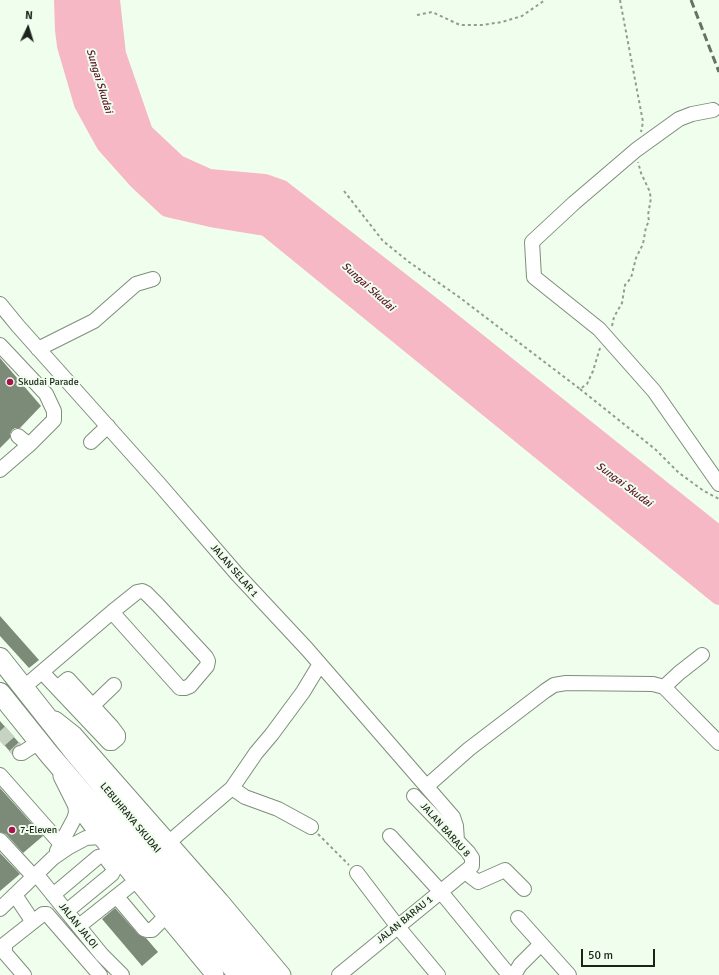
<!DOCTYPE html>
<style>
body{margin:0}
#map{position:relative;width:719px;height:975px;overflow:hidden;background:#f0ffed;font-family:Signika,sans-serif}
canvas{display:block}
.north{position:absolute;left:8px;top:8px;width:40px;height:40px;-webkit-text-stroke:3px #f0ffed;paint-order:stroke;rotate:4deg;font-size:11px;font-weight:700;line-height:16px;text-align:center;color:#1c231b}
.north::after{content:'';display:block;margin:auto;width:14px;height:18px;background:#1c231b;clip-path:polygon(50% 0,100% 100%,50% 72%,0 100%)}
.scale{position:absolute;left:581px;top:949px;width:74px;height:18px;box-sizing:border-box;border:2px solid #1c231b;border-top:0;padding-left:5px;font-size:12px;line-height:14px;white-space:nowrap;color:#1c231b;-webkit-text-stroke:3px #f0ffed;paint-order:stroke}
</style>
<div id="map">
<canvas width="719" height="975"></canvas>
<div class="north">N</div>
<div class="scale">50 m</div>
</div>
<script>
const g = document.querySelector('canvas').getContext('2d');
g.lineJoin = 'round';
function paint(path, color) {
  g.fillStyle = color;
  g.fill(path, 'evenodd');
}
function poly(rows) {
  const path = new Path2D();
  for (const r of rows) {
    path.moveTo(r[0], r[1]);
    for (let i = 2; i < r.length; i += 2) path.lineTo(r[i], r[i + 1]);
  }
  return path;
}
function strokePath(path, color, width, dash) {
  g.strokeStyle = color;
  g.lineWidth = width;
  g.lineCap = dash ? 'butt' : 'round';
  g.setLineDash(dash || []);
  g.stroke(path);
}
function write(font, color, halo, rows, align = 'center') {
  g.font = font + ' Signika,sans-serif';
  g.lineWidth = 4;
  g.setLineDash([]);
  g.textBaseline = 'middle';
  g.strokeStyle = halo;
  g.fillStyle = color;
  for (const [text, x, y, turn = 0] of rows) {
    g.save();
    g.translate(x, y);
    g.rotate((+turn || 0) * Math.PI / 180);
    g.textAlign = isNaN(turn) ? turn : align;
    if (halo) g.strokeText(text, 0, 0);
    g.fillText(text, 0, 0);
    g.restore();
  }
}
paint(poly([
 [63,0,111,0,117,54,144,131,178,164,209,178,265,183,282,189,435,308,719,535,719,596,266,227,211,218,167,208,138,181,105,144,83,104,66,46,64,30]
]), '#f6b8c5');
strokePath(poly([
 [63,0,64,30,66,46,83,104,105,144,138,181,167,208,211,218,266,227,719,596],
 [111,0,117,54,144,132,178,164,209,178,265,183,282,189,435,308,719,535]
]), '#f6b8c5', 18);
paint(poly([
 [0,358,41,406,20,428,15,428,12,430,10,434,10,438,0,448],
 [0,616,39,660,29,668,0,636],
 [0,721,20,744,13,748,12,754,0,740],
 [0,788,43,836,23,853,6,834,0,832],
 [0,853,20,874,0,891],
 [115,908,138,934,146,938,158,952,142,966,102,919]
]), '#7b8b78');
strokePath(poly([
 [0,731,20,753]
]), '#c6d3c3', 14, [14, 7]);
const minor = poly([
 [713,110,692,114,679,119,636,150,574,203,532,242,534,277,599,329,654,391,719,484],
 [0,304,18,326,160,485,237,574,307,649,453,817,456,826,457,841],
 [0,345,46,394,54,411,54,420,29,445,0,470],
 [38,349,94,321,136,284,153,279],
 [18,436,29,445],
 [91,442,108,426],
 [42,672,57,688,109,743,112,743,118,738,118,735,112,727,68,679,57,688],
 [664,687,679,673,702,655],
 [23,688,112,612,137,592,142,591,146,593,158,605,206,657,208,661,207,666,190,686,185,688,180,688,112,612],
 [86,712,114,685],
 [20,753,22,753,39,742],
 [0,775,61,844],
 [427,786,469,749,545,691,554,685,566,683,653,684,664,687,719,743],
 [232,788,245,797,278,809,311,827],
 [390,836,441,892,509,975],
 [0,840,34,877],
 [168,843,232,788,256,753,272,734,303,692,320,664],
 [57,851,74,819,76,813,75,802],
 [465,872,478,882,505,870,524,889],
 [357,873,398,927,438,975],
 [37,875,102,955,122,975],
 [15,895,33,922],
 [53,895,98,857,102,856,105,857,112,866,114,870,112,874,67,911],
 [117,897,144,929,147,930,152,930,166,916],
 [0,909,53,858,69,847,86,838,101,837],
 [518,918,569,975],
 [79,926,137,880],
 [24,975,5,953,5,944,43,914,47,914,100,975],
 [339,975,472,866,472,858,468,852,414,796],
 [514,975,520,965,541,944]
]);
const major = poly([
 [55,720,74,735,220,901,282,975],
 [62,776,75,802,101,837,215,975]
]);
const highway = poly([
 [0,658,76,754,262,975],
 [0,693,49,754,239,975]
]);
strokePath(minor, '#7d8e7a', 16);
strokePath(major, '#7d8e7a', 19);
strokePath(highway, '#7d8e7a', 22);
strokePath(poly([
 [620,0,643,122,641,132],
 [417,15,432,12,460,25,482,25,502,22,522,16,545,0],
 [344,191,383,241,409,262,459,297,580,389,587,384,593,371,600,348],
 [612,326,614,317,622,303,625,285,631,278,636,258,643,244,646,227,649,221,648,215,651,198,649,190,641,173,638,162],
 [580,389,655,449,679,473,704,491,719,499],
 [318,834,349,865]
]), '#919d8f', 2, [3, 3]);
strokePath(minor, '#fff', 14);
strokePath(major, '#fff', 17);
strokePath(highway, '#fff', 20);
strokePath(poly([
 [691,0,719,72]
]), '#677165', 3, [8, 4]);
for (const [x, y, r, color] of [
 [10,382,4,"#a6134f"],
 [12,830,4,"#a6134f"]
]) {
  const dot = new Path2D();
  dot.arc(x, y, r, 0, 2 * Math.PI);
  g.fillStyle = color;
  g.fill(dot);
  strokePath(dot, '#f0ffed', 1.5);
}
write('10px', '#1c231b', '#f0ffed', [
 ["Skudai Parade",18,382],
 ["7-Eleven",20,830]
], 'left');
write('10px', '#1c231b', '#f0ffed', [
 ["JALAN SELAR 1",234,571,49],
 ["LEBUHRAYA SKUDAI",130,818,50],
 ["JALAN BARAU 8",445,830,48],
 ["JALAN BARAU 1",405,920,-39],
 ["JALAN JALOI",78,926,51]
]);
write('italic 11px', '#611930', '#f0ffed', [
 ["Sungai Skudai",99,81,73],
 ["Sungai Skudai",368,287,42],
 ["Sungai Skudai",624,485,37]
]);
</script>
